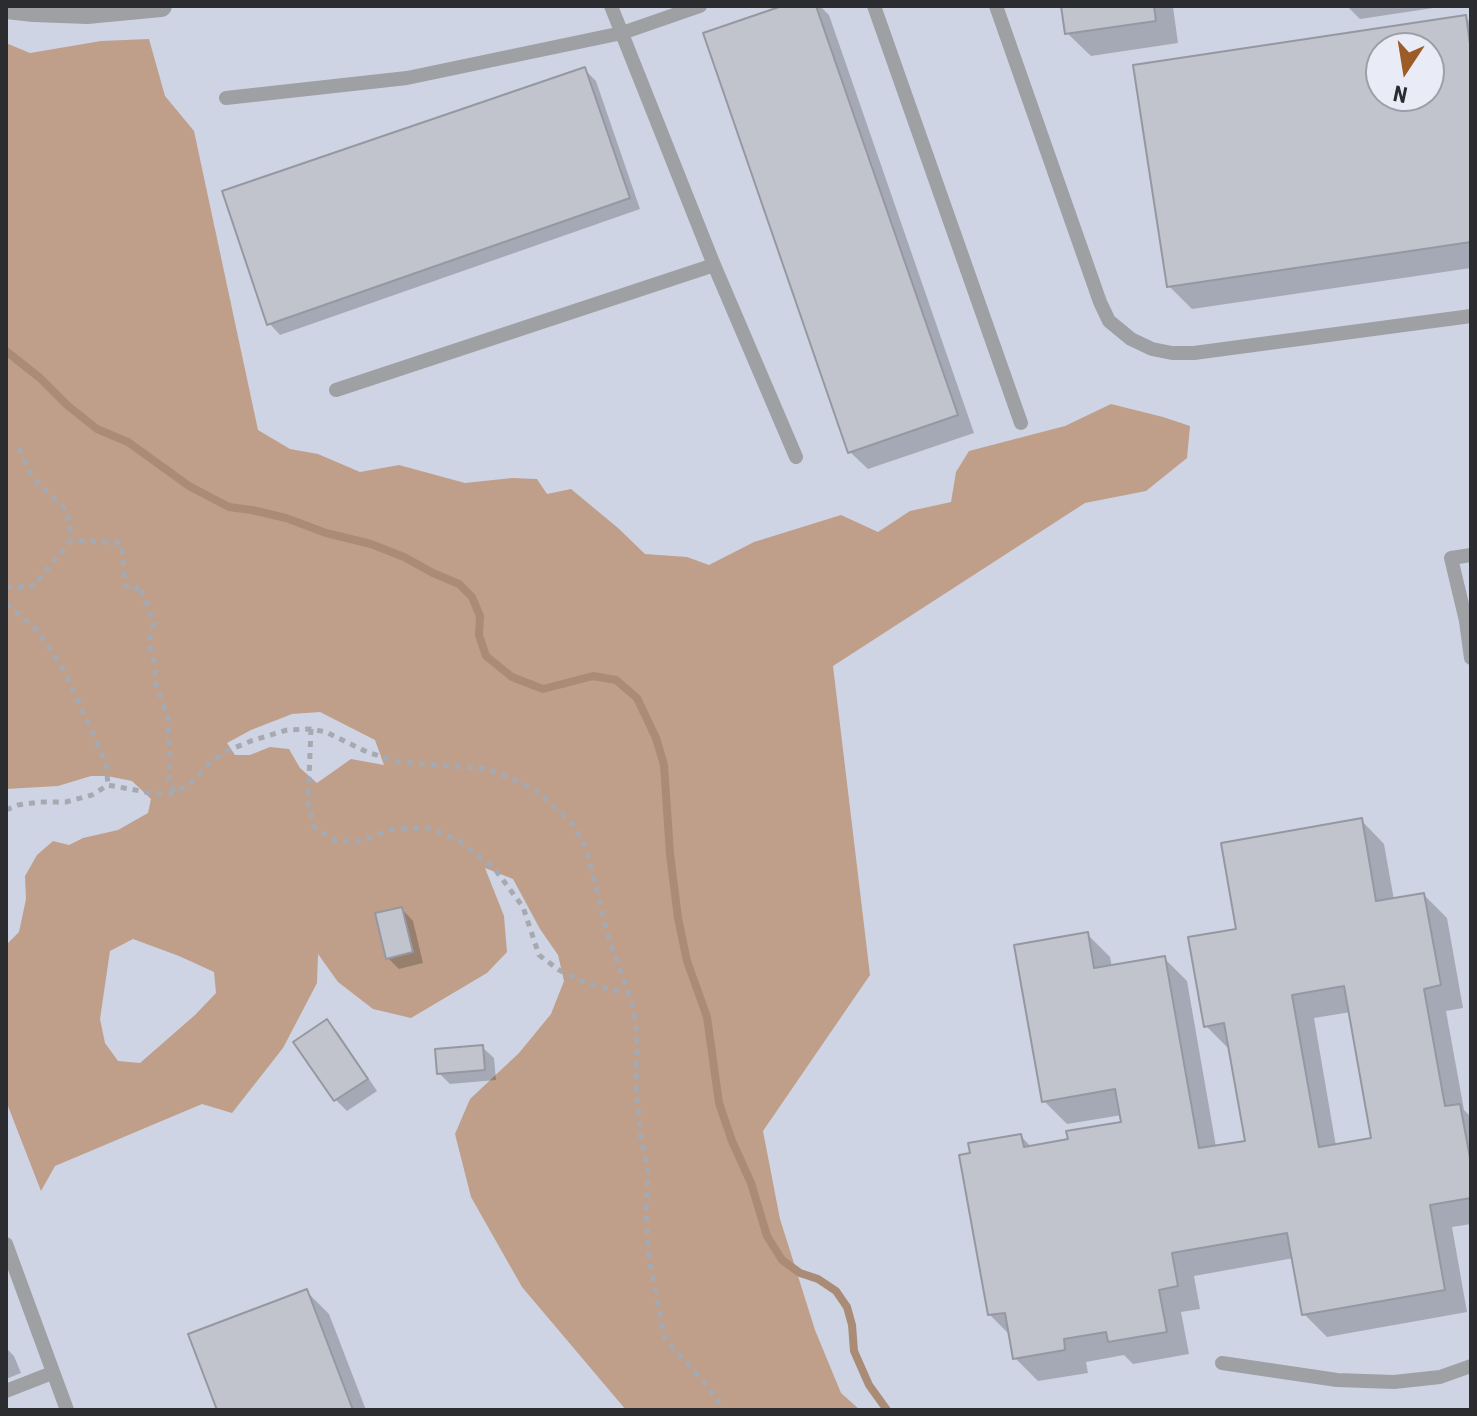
<!DOCTYPE html>
<style>
body{margin:0}
#map{position:relative;width:1477px;height:1416px;overflow:hidden;background:#dcdfe8;font-family:"Roboto Condensed",sans-serif}
canvas{display:block}
.frame{position:absolute;inset:0;border:8px solid #2b2c2f;pointer-events:none}
.north{position:absolute;left:1365px;top:32px;width:80px;height:80px;box-sizing:border-box;background:#e9ecf6;border:2px solid #9d9fa6;border-radius:50%;rotate:192deg;font-size:22px;font-weight:700;line-height:32px;text-align:center;color:#2b2c2f}
.north::after{content:'';display:block;margin:auto;width:28px;height:36px;background:#9d5b28;clip-path:polygon(50% 0,100% 100%,50% 72%,0 100%)}
</style>
<div id="map">
<canvas width="1477" height="1416"></canvas>
<div class="frame"></div>
<div class="north">N</div>
</div>
<script>
const g = document.querySelector('canvas').getContext('2d');
g.lineJoin = 'round';
function paint(path, color) {
  g.fillStyle = color;
  g.fill(path, 'evenodd');
}
function poly(rows) {
  const path = new Path2D();
  for (const r of rows) {
    path.moveTo(r[0], r[1]);
    for (let i = 2; i < r.length; i += 2) path.lineTo(r[i], r[i + 1]);
  }
  return path;
}
function strokePath(path, color, width, dash) {
  g.strokeStyle = color;
  g.lineWidth = width;
  g.lineCap = dash ? 'butt' : 'round';
  g.setLineDash(dash || []);
  g.stroke(path);
}
paint(poly([
 [6,6,1471,6,1471,1410,6,1410],
 [1381,48,1429,48,1429,96,1381,96]
]), '#cfd4e4');
paint(poly([
 [149,39,165,96,194,131,258,430,290,449,318,454,360,472,399,465,465,483,512,478,537,479,547,494,571,489,618,528,645,554,687,557,709,565,754,542,841,515,878,532,910,511,951,502,956,472,969,451,1065,426,1111,404,1163,417,1190,426,1187,458,1146,491,1085,503,833,666,870,975,763,1131,780,1219,815,1330,841,1393,860,1410,626,1410,522,1287,471,1197,455,1134,470,1099,519,1053,551,1014,564,981,558,955,540,929,513,879,485,868,504,916,507,952,487,973,411,1018,373,1009,338,982,318,954,317,983,283,1048,232,1113,202,1104,55,1166,41,1191,6,1101,6,945,19,932,26,899,25,876,37,855,53,841,69,845,83,838,118,830,148,813,151,799,132,781,107,776,91,776,58,786,6,789,6,43,30,53,101,41],
 [320,712,375,740,384,765,351,759,317,783,300,768,289,749,270,747,250,755,235,755,227,743,251,730,292,714],
 [133,939,179,956,214,972,216,993,195,1015,140,1063,118,1061,105,1043,100,1019,110,951]
]), '#bf9f89');
paint(poly([
 [788,6,820,6,829,15,974,433,868,469,850,452],
 [1063,6,1180,6,1173,7,1178,43,1091,56,1067,33],
 [1347,6,1447,6,1360,19],
 [1465,17,1471,23,1471,268,1192,309,1169,286,1136,66],
 [1381,48,1429,48,1429,96,1381,96],
 [584,69,596,81,640,209,280,335,269,323],
 [1361,820,1384,844,1394,900,1424,895,1447,918,1463,1008,1446,1011,1464,1110,1471,1117,1471,1224,1452,1227,1467,1312,1327,1337,1304,1314,1294,1258,1194,1276,1200,1309,1181,1312,1189,1354,1133,1364,1124,1355,1086,1362,1088,1373,1038,1381,1015,1358,1011,1336,989,1314,1021,1136,1032,1148,1070,1141,1123,1123,1122,1115,1067,1124,1044,1101,1087,934,1110,957,1112,967,1164,958,1187,981,1216,1147,1247,1142,1229,1049,1206,1026,1239,930],
 [1351,1012,1373,1139,1336,1146,1314,1018],
 [402,909,413,921,423,963,399,969,388,958],
 [327,1021,338,1033,377,1091,347,1111,336,1100,296,1042],
 [482,1047,494,1058,496,1080,450,1084,439,1073],
 [306,1291,329,1314,366,1410,220,1410],
 [6,1348,14,1356,21,1373,6,1379]
]), '#0003');
strokePath(poly([
 [6,351,40,378,67,405,97,429,128,442,189,486,229,507,252,510,286,518,326,533,371,544,404,557,433,573,459,584,472,597,480,616,479,635,486,656,512,677,543,689,593,676,616,680,637,698,656,738,664,765,670,854,678,918,687,961,707,1017,719,1103,732,1141,751,1183,767,1236,782,1260,800,1273,818,1279,836,1291,847,1307,852,1325,854,1351,869,1385,887,1410]
]), '#aa8b75', 8);
const building = poly([
 [782,6,816,6,958,415,848,453,703,33,782,6],
 [1061,6,1154,6,1156,21,1065,34,1061,6],
 [1466,15,1471,51,1471,242,1167,287,1133,65,1466,15],
 [1381,48,1429,48,1429,96,1381,96,1381,48],
 [585,67,630,198,267,325,222,191,585,67],
 [1362,818,1376,901,1424,893,1441,985,1424,989,1445,1106,1460,1104,1471,1163,1471,1198,1430,1205,1445,1290,1302,1315,1287,1233,1172,1253,1178,1286,1159,1290,1167,1332,1108,1342,1106,1332,1064,1339,1065,1350,1013,1359,1005,1313,988,1315,959,1155,970,1153,968,1143,1021,1134,1024,1147,1068,1139,1066,1131,1121,1122,1115,1089,1042,1102,1014,945,1088,932,1094,968,1165,956,1199,1148,1245,1141,1224,1023,1204,1027,1188,937,1236,929,1221,843,1362,818],
 [1344,986,1371,1138,1319,1147,1292,995,1344,986],
 [402,907,413,952,386,959,375,913,402,907],
 [327,1019,368,1079,334,1101,293,1042,327,1019],
 [483,1045,485,1070,437,1074,435,1049,483,1045],
 [307,1289,353,1410,217,1410,188,1334,307,1289]
]);
paint(building, '#c1c4cd');
strokePath(building, '#9698a1', 2);
strokePath(poly([
 [19,448,32,477,66,510,69,519,71,540],
 [6,587,37,586,39,579,71,540,121,543,126,586,134,591,139,585,154,623,149,643,155,666,155,681,168,719,170,759,169,778,175,793],
 [6,603,37,630,65,672,106,763,108,785],
 [311,729,308,802,314,827,335,841,360,841,393,829,428,828,458,840,494,868,523,907,539,955,559,970,588,984,628,993],
 [6,810,18,805,40,802,66,802,92,795,108,785,157,794,175,793,190,783,210,763,224,752,251,741,287,730,311,729,326,732,367,752,399,762,488,769,518,781,539,793,573,824,586,847,608,936,634,1008,637,1041,636,1086,640,1133,648,1173,646,1211,649,1258,665,1339,706,1384,724,1410]
]), '#a6a9b0', 5, [6, 6]);
strokePath(poly([
 [611,6,714,265,796,457],
 [874,6,1021,423],
 [996,6,1100,302,1109,321,1131,339,1152,349,1172,353,1194,353,1471,316],
 [226,98,407,78,622,33,700,6],
 [336,390,714,265],
 [1471,555,1451,558,1466,621,1471,658],
 [6,1244,67,1410],
 [1222,1363,1337,1380,1394,1382,1440,1377,1471,1366],
 [6,1391,52,1373]
]), '#9ea0a3', 14);
strokePath(poly([
 [6,8,34,11,87,13,161,6]
]), '#9ea0a3', 22);
</script>
